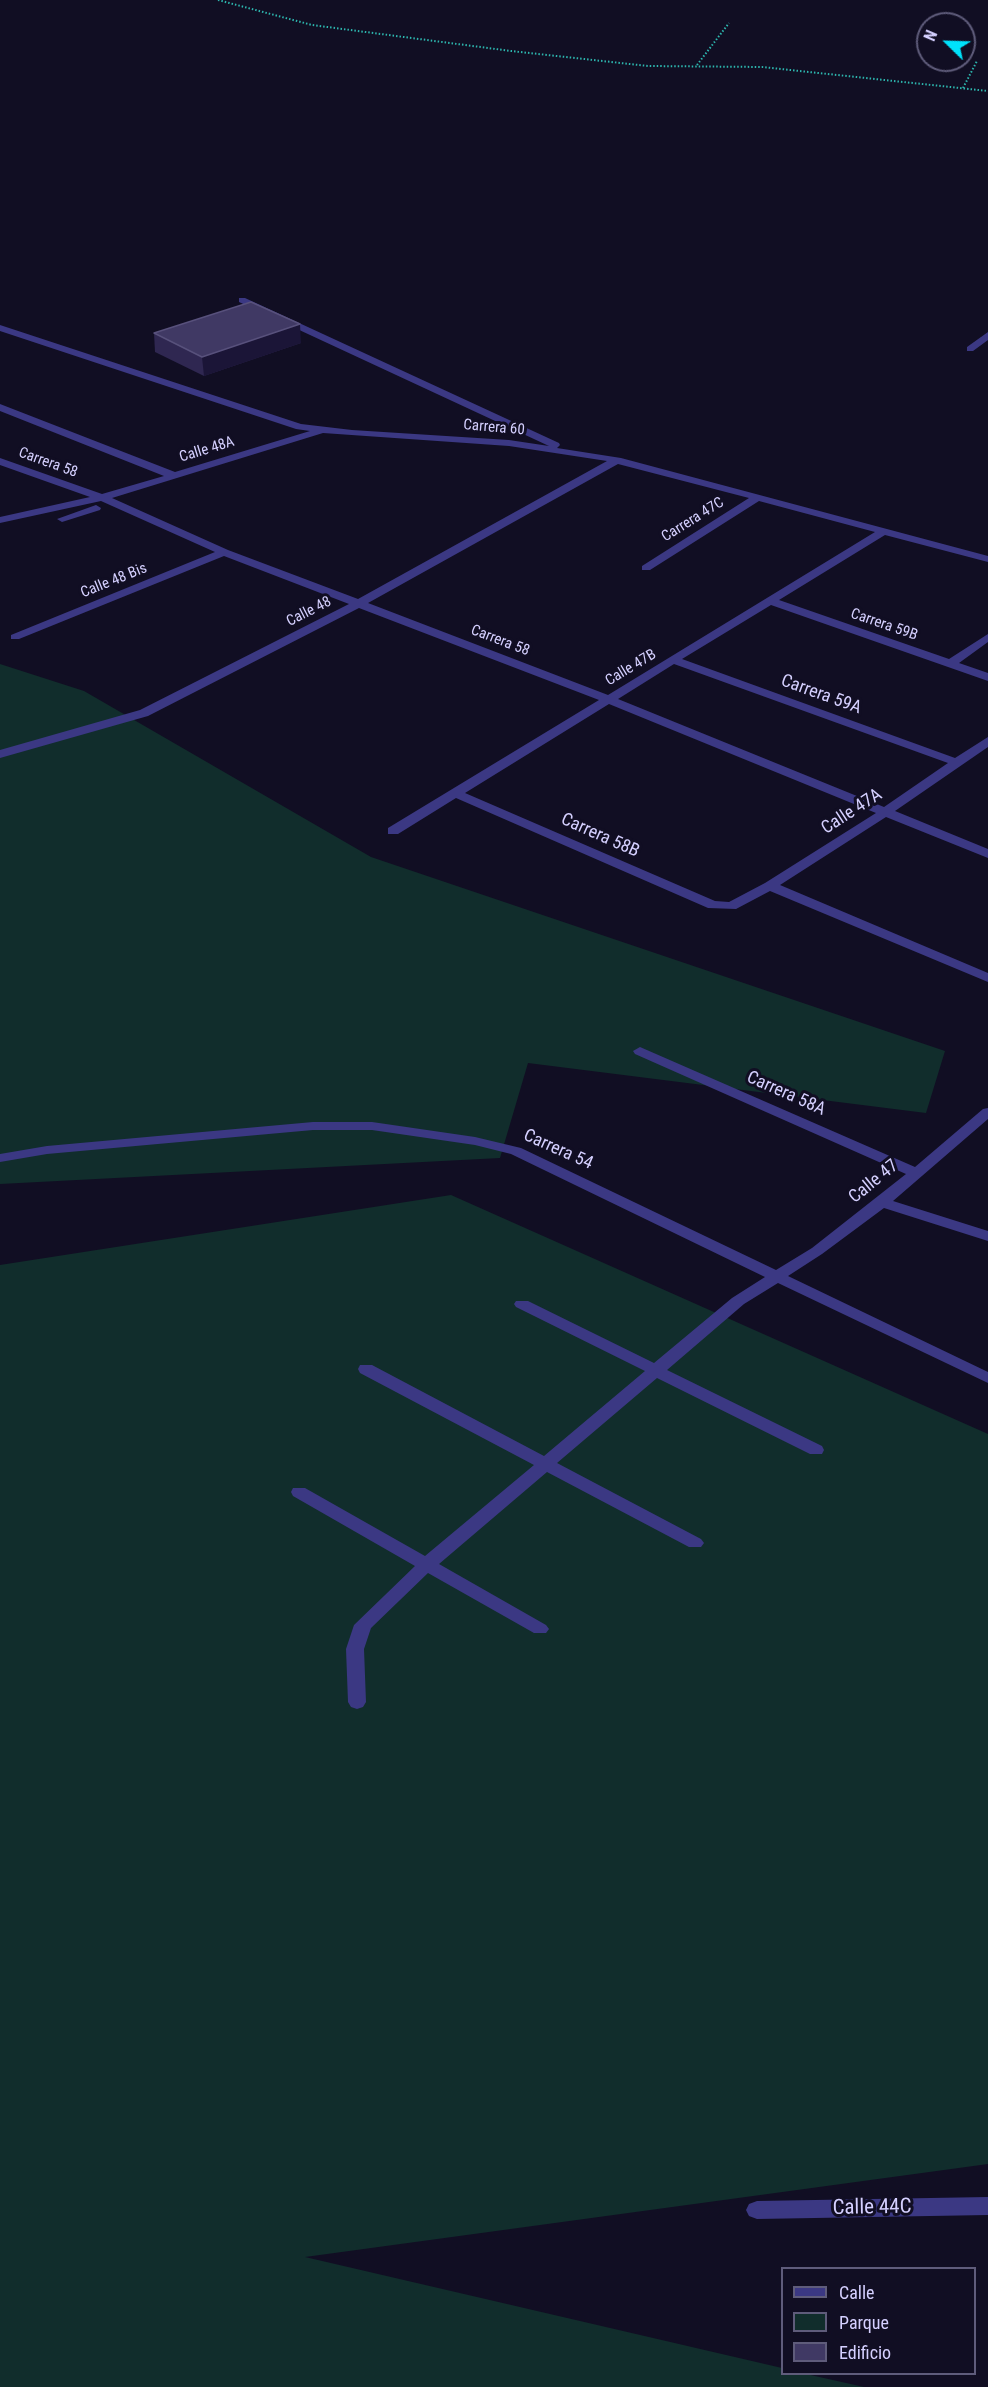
<!DOCTYPE html>
<style>
body{margin:0}
#map{position:relative;width:988px;height:2387px;overflow:hidden;background:#110e23;font-family:"Roboto Condensed",sans-serif}
canvas{display:block}
.legend{position:absolute;left:781px;top:2267px;width:195px;height:108px;box-sizing:border-box;background:#110e23;border:2px solid #5f5c7b;margin:0;padding:8px 10px;list-style:none;font-size:18px;color:#d5d0ff}
.legend li{display:flex;align-items:center;gap:12px;height:30px}
.legend b{width:30px;border:2px solid #5f5c7b}
.north{position:absolute;left:916px;top:12px;width:60px;height:60px;box-sizing:border-box;background:#110e23;border:2px solid #5f5c7b;border-radius:50%;rotate:293deg;font-size:16px;font-weight:700;line-height:24px;text-align:center;color:#d5d0ff}
.north::after{content:'';display:block;margin:auto;width:21px;height:27px;background:#00e2fb;clip-path:polygon(50% 0,100% 100%,50% 72%,0 100%)}
</style>
<div id="map">
<canvas width="988" height="2387"></canvas>
<ul class="legend">
<li><b style="height:8px;background:#3b3883"></b>Calle</li>
<li><b style="height:16px;background:#112d2c"></b>Parque</li>
<li><b style="height:16px;background:#403964"></b>Edificio</li>
</ul>
<div class="north">N</div>
</div>
<script>
const g = document.querySelector('canvas').getContext('2d');
g.lineJoin = 'round';
function paint(path, color) {
  g.fillStyle = color;
  g.fill(path, 'evenodd');
}
function poly(rows) {
  const path = new Path2D();
  for (const r of rows) {
    path.moveTo(r[0], r[1]);
    for (let i = 2; i < r.length; i += 2) path.lineTo(r[i], r[i + 1]);
  }
  return path;
}
function strokePath(path, color, width, dash) {
  g.strokeStyle = color;
  g.lineWidth = width;
  g.lineCap = dash ? 'butt' : 'round';
  g.setLineDash(dash || []);
  g.stroke(path);
}
function write(font, color, halo, rows, align = 'center') {
  g.font = font + ' "Roboto Condensed",sans-serif';
  g.lineWidth = 6;
  g.setLineDash([]);
  g.textBaseline = 'middle';
  g.strokeStyle = halo;
  g.fillStyle = color;
  for (const [text, x, y, turn = 0] of rows) {
    g.save();
    g.translate(x, y);
    g.rotate((+turn || 0) * Math.PI / 180);
    g.textAlign = isNaN(turn) ? turn : align;
    if (halo) g.strokeText(text, 0, 0);
    g.fillText(text, 0, 0);
    g.restore();
  }
}
paint(poly([
 [0,664,84,691,371,857,945,1051,926,1113,528,1063,500,1158,0,1184],
 [451,1195,988,1434,988,2164,305,2257,782,2368,782,2374,806,2374,864,2387,0,2387,0,1265]
]), '#112d2c');
strokePath(poly([
 [218,0,312,25,511,51,648,66,762,67,988,91],
 [697,65,729,23],
 [963,88,977,61]
]), '#2db6ae', 2, [1.5, 2]);
paint(poly([
 [239,298,245,298,559,443,560,445,557,448,621,458,988,556,988,562,885,535,779,600,949,659,988,634,988,642,959,663,988,673,988,681,771,605,682,659,955,758,988,737,988,747,895,811,988,849,988,858,886,817,780,885,988,973,988,982,770,891,736,909,708,908,456,798,398,834,388,834,388,828,599,700,359,608,148,716,0,758,0,750,140,710,349,604,224,556,19,639,11,639,11,635,215,552,101,501,0,523,0,517,90,497,0,465,0,458,102,494,164,476,0,411,0,404,175,472,310,431,296,429,0,331,0,325,301,424,352,430,509,440,549,446,239,302,239,298],
 [323,433,509,446,607,461,358,599,228,550,112,498,323,433],
 [618,464,749,498,642,566,642,570,650,570,759,501,875,532,608,695,368,603,618,464],
 [674,664,948,763,884,807,618,699,674,664],
 [609,704,876,813,765,883,729,902,715,901,465,793,609,704],
 [988,332,988,340,973,351,967,351,967,347,988,332],
 [96,505,101,508,100,510,62,522,57,519,96,505],
 [640,1047,915,1167,983,1109,988,1108,988,1119,893,1201,988,1231,988,1241,884,1208,822,1254,788,1276,988,1372,988,1383,778,1283,744,1304,667,1370,822,1446,824,1450,822,1454,810,1454,657,1378,557,1463,701,1539,704,1543,701,1547,689,1547,547,1472,439,1564,546,1625,549,1629,546,1633,534,1633,428,1573,371,1628,364,1649,366,1702,363,1707,357,1709,351,1707,348,1702,346,1649,354,1625,415,1566,293,1496,291,1492,293,1488,305,1488,425,1556,534,1465,360,1373,358,1369,360,1365,372,1365,544,1456,645,1371,516,1307,514,1304,516,1301,528,1301,654,1363,732,1298,765,1277,511,1154,475,1145,372,1130,313,1130,47,1154,0,1162,0,1154,47,1146,313,1122,372,1122,475,1137,521,1148,776,1270,812,1248,906,1174,635,1054,633,1051,640,1047],
 [988,2197,988,2215,757,2219,749,2216,746,2210,749,2204,757,2201,988,2197]
]), '#3b3883');
paint(poly([
 [154,333,301,343,204,376,155,352]
]), '#2f2751');
paint(poly([
 [300,324,301,343,204,376,202,357]
]), '#1b1537');
const building = poly([
 [251,302,300,324,202,357,154,333,251,302]
]);
paint(building, '#403964');
strokePath(building, '#58517c', 1.5);
write('15px', '#d5d0ff', '#110e23', [
 ["Carrera 60",494,428,5],
 ["Calle 48A",207,450,-17],
 ["Carrera 58",48,463,20],
 ["Carrera 47C",693,520,-32],
 ["Calle 48 Bis",114,581,-22],
 ["Calle 48",309,612,-27],
 ["Carrera 59B",884,625,19],
 ["Carrera 58",500,641,21],
 ["Calle 47B",631,668,-31]
]);
write('18px', '#d5d0ff', '#110e23', [
 ["Carrera 59A",821,695,20],
 ["Calle 47A",852,812,-33],
 ["Carrera 58B",600,836,24],
 ["Carrera 58A",786,1094,24],
 ["Carrera 54",558,1150,24],
 ["Calle 47",874,1182,-39]
]);
write('21px', '#d5d0ff', '#110e23', [
 ["Calle 44C",872,2208,-1]
]);
</script>
